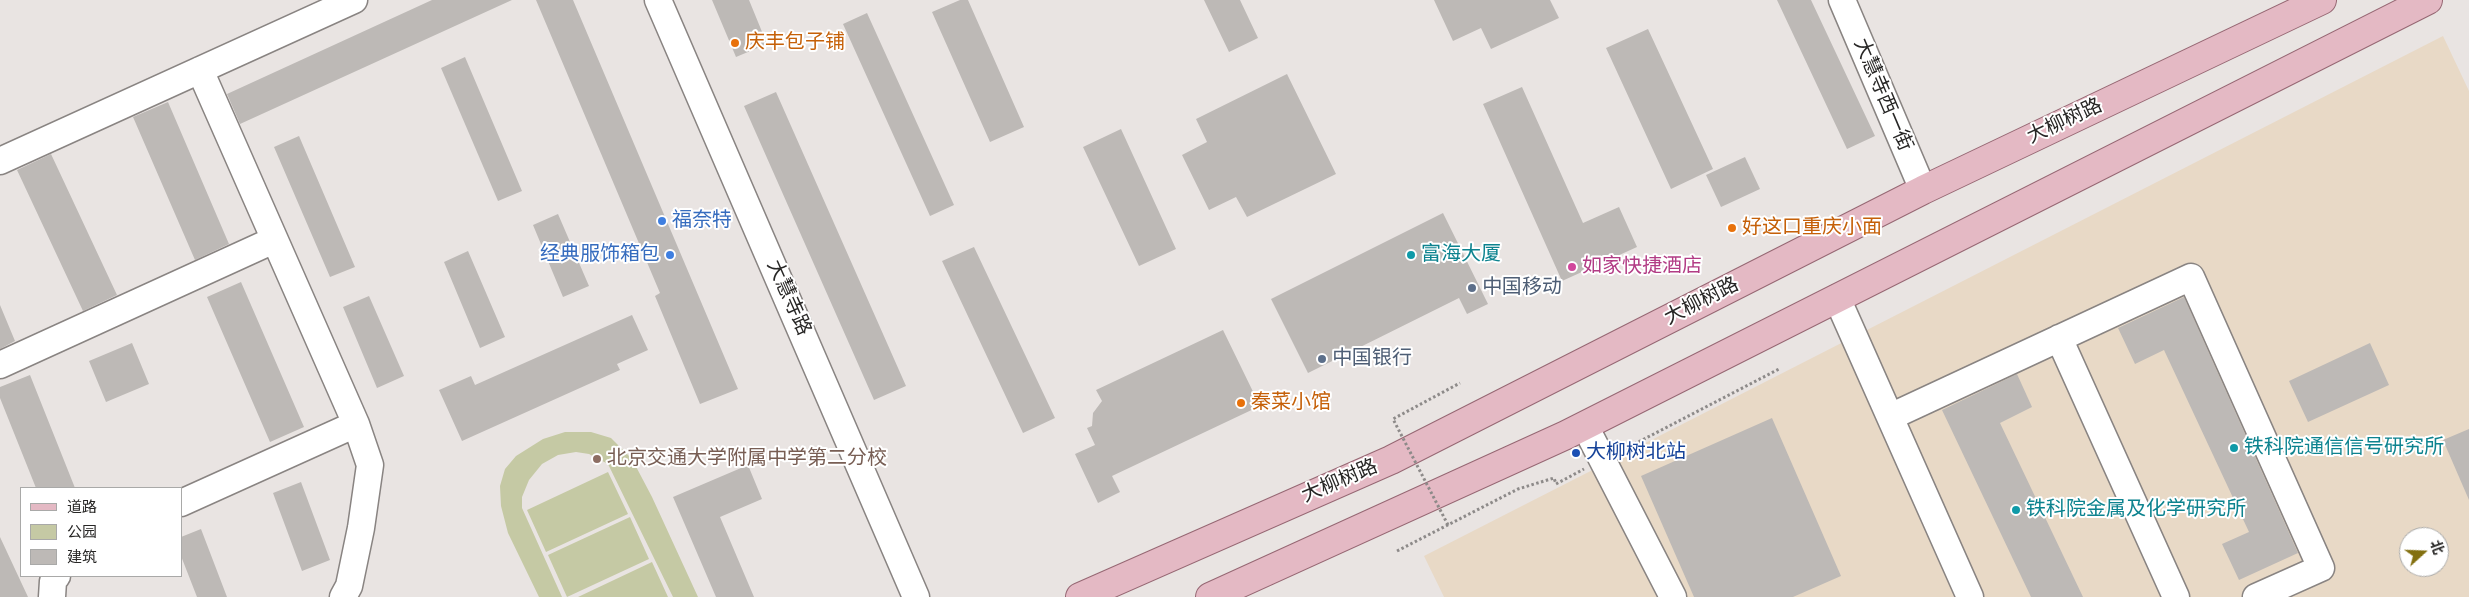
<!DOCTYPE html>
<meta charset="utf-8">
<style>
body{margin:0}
#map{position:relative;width:2469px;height:597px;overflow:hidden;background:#e9e4e2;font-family:Jost,"Noto Sans SC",sans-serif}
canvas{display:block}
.legend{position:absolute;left:20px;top:487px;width:162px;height:90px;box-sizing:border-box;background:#fff;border:1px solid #a9a9a8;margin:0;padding:6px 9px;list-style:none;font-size:15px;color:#282726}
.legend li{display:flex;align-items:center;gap:10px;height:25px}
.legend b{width:25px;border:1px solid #a9a9a8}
.north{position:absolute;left:2399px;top:527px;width:50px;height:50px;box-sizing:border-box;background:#fff;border:1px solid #a9a9a8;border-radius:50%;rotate:70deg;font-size:14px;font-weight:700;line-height:20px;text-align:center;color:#282726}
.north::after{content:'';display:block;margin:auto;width:18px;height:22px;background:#837010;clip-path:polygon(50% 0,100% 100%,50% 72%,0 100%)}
</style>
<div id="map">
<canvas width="2469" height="597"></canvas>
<ul class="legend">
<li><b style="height:6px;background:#e4b9c4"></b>道路</li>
<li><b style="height:14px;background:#c5c9a4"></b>公园</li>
<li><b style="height:14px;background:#bdb9b6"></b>建筑</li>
</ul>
<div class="north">北</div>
</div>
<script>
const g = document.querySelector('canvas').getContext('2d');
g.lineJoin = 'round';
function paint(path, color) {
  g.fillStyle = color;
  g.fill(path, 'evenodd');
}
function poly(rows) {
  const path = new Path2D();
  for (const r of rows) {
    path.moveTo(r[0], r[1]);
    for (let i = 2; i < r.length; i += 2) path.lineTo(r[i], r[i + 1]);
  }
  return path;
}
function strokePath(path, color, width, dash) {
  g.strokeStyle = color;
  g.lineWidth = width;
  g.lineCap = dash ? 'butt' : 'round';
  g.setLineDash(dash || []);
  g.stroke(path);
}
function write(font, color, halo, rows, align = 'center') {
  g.font = font + ' Jost,"Noto Sans SC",sans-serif';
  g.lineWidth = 4;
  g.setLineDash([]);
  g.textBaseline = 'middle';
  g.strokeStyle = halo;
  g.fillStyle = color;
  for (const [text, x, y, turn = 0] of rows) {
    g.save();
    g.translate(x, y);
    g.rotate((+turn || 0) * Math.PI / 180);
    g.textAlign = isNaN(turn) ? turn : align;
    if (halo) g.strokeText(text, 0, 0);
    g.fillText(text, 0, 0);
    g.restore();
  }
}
paint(poly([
 [2443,36,2469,91,2469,597,1444,597,1424,556],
 [2409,537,2439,537,2439,567,2409,567]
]), '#e8d9c6');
paint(poly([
 [565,432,591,432,611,438,632,459,652,497,698,597,673,597,608,464,589,454,576,452,558,455,542,464,529,480,522,497,522,508,562,597,539,597,508,533,501,506,500,486,505,469,516,456,543,439],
 [608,472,628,514,546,552,527,510],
 [630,517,649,559,567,597,548,555],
 [652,562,668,597,578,597]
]), '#c5c9a4');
paint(poly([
 [432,0,512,0,240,124,227,94],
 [536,0,573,0,738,389,700,404,655,296,660,293],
 [712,0,749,0,767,44,736,57],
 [960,0,968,0,1024,127,990,142,932,12],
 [1204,0,1240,0,1258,38,1229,52],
 [1434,0,1550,0,1559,18,1491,49,1481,28,1453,41],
 [1777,0,1811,0,1875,136,1847,149],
 [867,13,954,205,930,216,843,24],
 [1648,29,1713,169,1671,189,1606,48],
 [465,57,522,191,498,201,441,68],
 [1287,74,1336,174,1247,217,1236,197,1209,210,1182,155,1207,142,1196,119],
 [1522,87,1583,223,1619,207,1637,247,1562,281,1483,104],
 [776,92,906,386,874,400,744,106],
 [168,102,229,244,195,260,133,117],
 [1121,129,1176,249,1139,266,1083,147],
 [299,136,355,267,330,277,274,147],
 [51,154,117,295,83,311,17,170],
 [1745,157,1760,189,1721,207,1706,175],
 [1443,213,1488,304,1467,314,1459,298,1308,373,1271,299],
 [558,214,589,286,563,297,533,225],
 [974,247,1055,418,1023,433,942,261],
 [468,251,505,337,480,348,444,262],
 [241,282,304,427,270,442,207,297],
 [369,296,404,376,377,388,343,307],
 [2184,297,2298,553,2239,580,2222,544,2249,532,2164,350,2135,364,2118,328],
 [0,305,15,341,0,349],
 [632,315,648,350,617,364,620,370,462,441,439,390,471,376,475,385],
 [1223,330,1260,406,1112,476,1120,492,1098,503,1075,454,1095,445,1087,428,1092,426,1093,413,1102,401,1096,390],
 [132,343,149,384,106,402,89,361],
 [2370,343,2389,385,2308,422,2289,381],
 [2017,374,2032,407,2000,423,2083,597,2031,597,1942,410],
 [30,375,75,488,36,488,0,398,0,387],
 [1772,418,1841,576,1793,597,1694,597,1641,476],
 [2469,429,2469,500,2443,440],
 [748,465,762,499,720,517,754,597,716,597,673,497],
 [301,482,330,560,302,571,273,493],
 [201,529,227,597,197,597,181,556,181,537],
 [0,537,28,597,0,597]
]), '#bdb9b6');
const minor = poly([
 [658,0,916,597],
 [1842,0,1923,190],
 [0,161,354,0],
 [1837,298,1970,597],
 [2059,338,2176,597],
 [0,365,274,240],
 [1890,417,2191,277,2321,568,2256,597],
 [1585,426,1673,597],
 [181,503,356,424,200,70],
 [52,597,53,581,57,576],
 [343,597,349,586,361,528,370,465,356,424]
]);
const major = poly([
 [1080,597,1391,460,1923,190,2322,0],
 [1210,597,1566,435,2428,0]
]);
strokePath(minor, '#898482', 29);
strokePath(major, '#966773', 30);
strokePath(poly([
 [1621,451,1779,369],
 [1397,551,1518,489,1554,478,1556,484,1584,469]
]), '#8d8a89', 3, [2.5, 2.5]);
strokePath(minor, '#fff', 26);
strokePath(major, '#e4b9c4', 28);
strokePath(poly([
 [1448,525,1393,419,1460,383]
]), '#8d8a89', 3, [2.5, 2.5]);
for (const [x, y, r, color] of [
 [735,43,5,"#e8710a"],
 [662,221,5,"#3f7fe0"],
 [1732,228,5,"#e8710a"],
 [670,255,5,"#3f7fe0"],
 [1411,255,5,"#0f9aa8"],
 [1572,267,5,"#d1479c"],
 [1472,288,5,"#5c6f8a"],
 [1322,359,5,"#5c6f8a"],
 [1241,403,5,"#e8710a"],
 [2234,448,5,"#0f9aa8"],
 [1576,453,5,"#1a4fb4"],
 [597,459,5,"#8d6e63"],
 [2016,510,5,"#0f9aa8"]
]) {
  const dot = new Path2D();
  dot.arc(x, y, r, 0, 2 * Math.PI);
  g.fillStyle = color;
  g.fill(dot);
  strokePath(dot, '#fff', 2);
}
write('20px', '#c56008', '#fff', [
 ["庆丰包子铺",745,43],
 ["好这口重庆小面",1742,228],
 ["秦菜小馆",1251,403]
], 'left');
write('20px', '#282726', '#fff', [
 ["大慧寺西一街",1882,95,67],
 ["大柳树路",2065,122,-25],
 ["大慧寺路",788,298,66],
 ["大柳树路",1702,302,-27],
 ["大柳树路",1340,482,-23]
]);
write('20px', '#366cbe', '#fff', [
 ["福奈特",672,221],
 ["经典服饰箱包",660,255,"right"]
], 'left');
write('20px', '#0d838f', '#fff', [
 ["富海大厦",1421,255],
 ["铁科院通信信号研究所",2244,448],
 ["铁科院金属及化学研究所",2026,510]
], 'left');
write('20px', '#b23c85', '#fff', [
 ["如家快捷酒店",1582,267]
], 'left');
write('20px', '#4e5e75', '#fff', [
 ["中国移动",1482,288],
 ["中国银行",1332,359]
], 'left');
write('20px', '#164399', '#fff', [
 ["大柳树北站",1586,453]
], 'left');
write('20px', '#785e54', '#fff', [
 ["北京交通大学附属中学第二分校",607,459]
], 'left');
</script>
